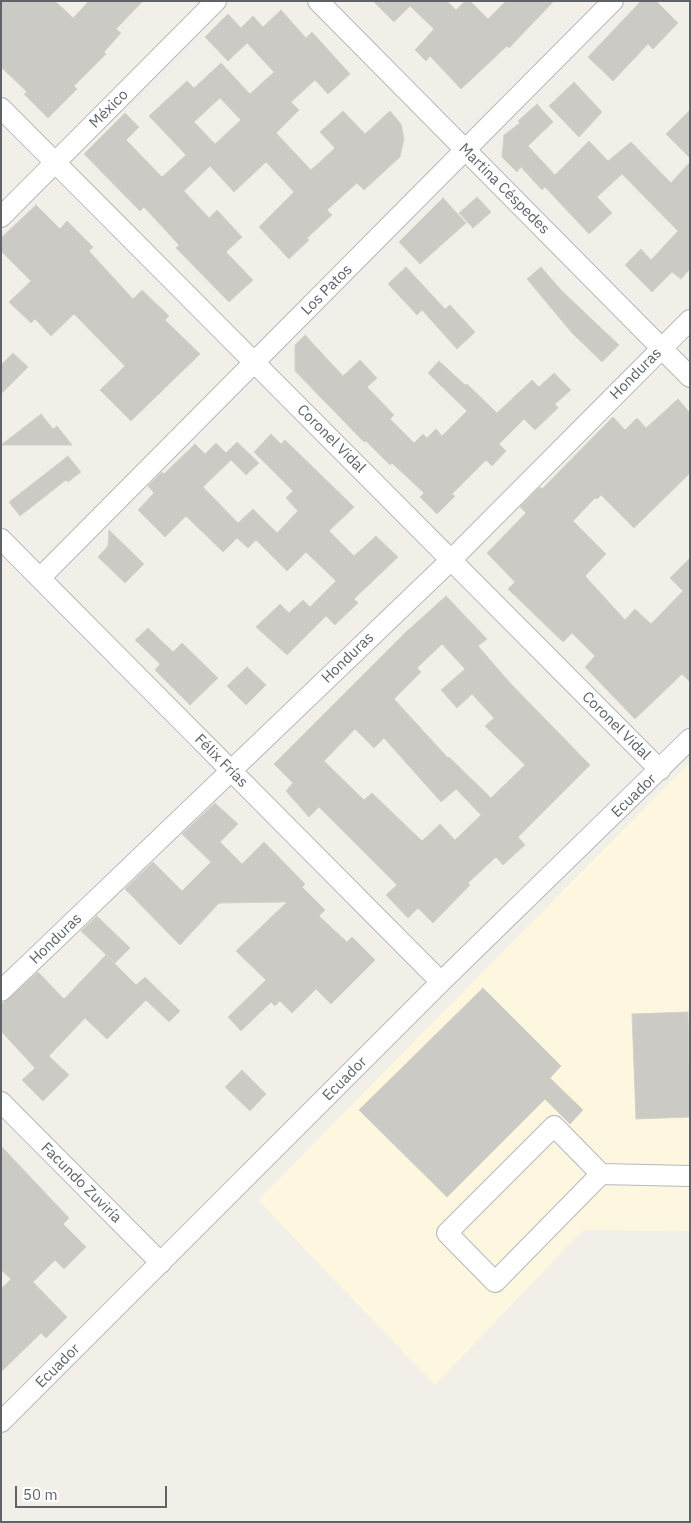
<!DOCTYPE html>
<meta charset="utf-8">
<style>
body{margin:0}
#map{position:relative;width:691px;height:1523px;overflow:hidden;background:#f1efe8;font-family:"IBM Plex Sans",sans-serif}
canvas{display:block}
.frame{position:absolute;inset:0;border:2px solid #5f6368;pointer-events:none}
.scale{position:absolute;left:15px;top:1486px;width:152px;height:22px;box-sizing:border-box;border:2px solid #5f6368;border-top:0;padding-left:6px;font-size:15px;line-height:18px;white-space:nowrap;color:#5f6368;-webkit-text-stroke:4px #fff;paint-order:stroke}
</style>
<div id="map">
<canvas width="691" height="1523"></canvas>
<div class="frame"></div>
<div class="scale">50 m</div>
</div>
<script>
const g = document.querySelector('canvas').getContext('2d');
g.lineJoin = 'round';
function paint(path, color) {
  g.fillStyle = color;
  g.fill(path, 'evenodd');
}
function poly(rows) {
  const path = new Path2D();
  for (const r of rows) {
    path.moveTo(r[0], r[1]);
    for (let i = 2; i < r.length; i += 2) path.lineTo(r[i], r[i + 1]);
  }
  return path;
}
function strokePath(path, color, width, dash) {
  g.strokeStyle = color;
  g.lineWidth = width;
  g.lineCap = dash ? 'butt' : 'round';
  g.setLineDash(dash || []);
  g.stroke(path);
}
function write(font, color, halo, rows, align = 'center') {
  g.font = font + ' "IBM Plex Sans",sans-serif';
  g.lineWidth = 4;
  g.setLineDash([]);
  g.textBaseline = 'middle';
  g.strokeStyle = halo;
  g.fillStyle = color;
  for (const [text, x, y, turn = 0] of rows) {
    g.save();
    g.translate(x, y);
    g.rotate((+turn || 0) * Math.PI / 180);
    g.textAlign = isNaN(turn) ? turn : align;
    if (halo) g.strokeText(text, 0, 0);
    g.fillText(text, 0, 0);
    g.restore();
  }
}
paint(poly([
 [690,762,690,1231,583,1230,435,1385,258,1200]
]), '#fef7e0');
const building = poly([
 [1,1,55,1,73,18,89,1,143,1,116,29,121,33,104,52,106,54,74,86,77,89,48,118,24,94,27,92,1,67,1,1],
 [373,1,447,1,456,10,465,1,470,1,488,19,506,1,554,1,509,48,507,46,461,89,430,56,426,61,415,50,434,29,410,6,394,22,373,1],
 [641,1,656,1,678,23,653,49,648,44,613,81,588,57,641,1],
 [281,10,306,38,312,32,350,74,328,94,315,80,291,102,299,110,276,133,311,170,335,148,320,132,343,111,365,134,390,111,401,124,404,139,400,157,364,190,357,183,327,210,332,215,307,238,309,240,289,259,259,227,294,192,266,162,234,192,210,166,184,191,209,218,217,210,242,237,226,252,253,280,229,302,176,248,179,245,144,207,140,211,84,154,125,113,139,127,126,140,162,177,186,155,149,116,187,81,194,88,221,63,250,94,274,72,247,43,228,61,205,37,228,14,241,28,253,16,263,27,281,10],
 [220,98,241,120,215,144,194,122,220,98],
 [574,82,602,112,579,137,549,106,574,82],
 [537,104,553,122,528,146,555,175,589,141,608,161,631,142,671,183,690,162,690,269,681,279,672,272,652,292,625,265,641,249,651,260,678,231,622,174,597,197,612,213,589,234,545,187,542,190,521,167,517,172,502,157,504,135,520,123,518,121,537,104],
 [690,110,690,158,666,134,690,110],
 [477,197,491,212,473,228,459,213,477,197],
 [443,198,466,223,420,264,399,242,443,198],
 [36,205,60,229,67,221,93,247,89,251,133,299,142,290,169,316,165,320,200,354,131,421,100,390,125,366,74,314,51,336,35,319,31,323,9,302,31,281,1,251,1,238,36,205],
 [406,267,445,309,450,305,475,332,457,349,422,310,417,315,388,284,406,267],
 [541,267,561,290,619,345,602,362,572,333,527,279,541,267],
 [305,335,343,376,360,360,377,378,367,387,394,415,390,419,414,443,423,434,427,438,436,429,442,436,467,411,428,373,439,361,465,385,467,384,497,413,532,380,539,387,554,373,571,390,555,404,558,408,535,430,524,419,499,444,506,451,492,466,486,460,452,494,455,496,437,514,420,497,424,493,392,463,390,465,366,441,364,442,295,371,295,345,305,335],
 [13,353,28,367,1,394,1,365,13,353],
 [678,399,690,413,690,473,634,528,601,495,597,499,595,498,573,521,606,554,585,576,625,620,635,609,651,624,683,591,670,578,690,558,690,682,682,674,635,719,585,667,595,656,572,633,563,642,508,589,515,582,487,553,526,513,520,507,540,487,542,489,613,417,625,430,637,418,646,428,678,399],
 [41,414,53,429,57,426,72,445,1,445,41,414],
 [271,434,281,444,285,440,354,507,329,531,354,556,376,536,398,557,354,599,358,603,335,625,326,616,287,655,256,627,280,604,289,613,303,600,310,607,336,581,306,552,287,571,256,540,248,548,237,538,223,552,186,516,165,537,138,510,154,493,148,486,162,472,164,474,195,444,205,454,216,443,226,453,237,442,259,463,246,475,231,460,203,487,238,523,253,509,277,533,298,511,286,498,293,491,254,452,271,434],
 [68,456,81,472,68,482,66,480,20,516,9,502,68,456],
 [109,530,144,564,125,583,98,557,108,546,109,530],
 [446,596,487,639,478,646,511,684,590,765,518,837,525,845,503,865,496,857,468,883,470,885,433,923,418,908,408,918,386,895,397,885,319,807,309,817,286,791,293,783,274,764,405,633,446,596],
 [442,644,465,669,441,690,457,708,472,694,494,718,485,726,525,765,491,798,449,757,448,758,394,699,421,672,417,668,442,644],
 [355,729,374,748,384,738,441,802,456,789,481,815,455,840,440,824,422,841,372,793,364,800,324,761,355,729],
 [148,628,173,652,182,643,218,678,190,705,155,670,160,664,135,640,148,628],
 [247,667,266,685,246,705,227,686,247,667],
 [215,803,238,824,220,842,242,864,264,842,305,884,302,887,325,910,319,916,347,942,352,937,375,960,331,1004,316,989,292,1013,280,1001,275,1006,271,1002,241,1031,228,1017,266,980,236,951,287,902,219,903,180,945,125,889,153,862,182,891,211,862,182,834,215,803],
 [97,916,130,948,115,963,81,931,97,916],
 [106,955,136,985,145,977,180,1011,169,1022,146,1000,107,1039,85,1018,49,1056,69,1075,43,1101,22,1080,35,1068,1,1031,1,1005,38,972,64,999,106,955],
 [483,988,561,1066,550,1078,583,1110,570,1124,545,1099,447,1197,359,1110,483,988],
 [688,1012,690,1117,636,1119,632,1014,688,1012],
 [242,1070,266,1094,250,1111,225,1087,242,1070],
 [1,1146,69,1218,63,1224,86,1247,64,1269,55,1260,33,1282,67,1317,46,1338,41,1333,1,1372,1,1289,11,1279,1,1270,1,1146]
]);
paint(building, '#cccac5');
strokePath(building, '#d6d1c6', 1);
const minor = poly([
 [318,1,690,377],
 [1,108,660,770],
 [1,217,216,1],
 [1,539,441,982],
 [40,578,613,1],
 [1,991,451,560,690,320],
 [1,1102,161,1263],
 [601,1174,495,1282,447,1233,554,1126,601,1174,690,1176],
 [1,1422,441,982,690,739]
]);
strokePath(minor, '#b5b8bc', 22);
strokePath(minor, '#fff', 20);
write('15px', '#5f6368', '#fff', [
 ["México",109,109,-45],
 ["Martina Céspedes",504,189,45],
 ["Los Patos",327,290,-45],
 ["Honduras",636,374,-45],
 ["Coronel Vidal",331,439,45],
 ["Honduras",348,658,-44],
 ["Coronel Vidal",616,726,45],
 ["Félix Frías",221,761,45],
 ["Ecuador",634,796,-44],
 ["Honduras",56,939,-44],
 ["Ecuador",345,1079,-45],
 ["Facundo Zuviría",81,1183,45],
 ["Ecuador",58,1366,-45]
]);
</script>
